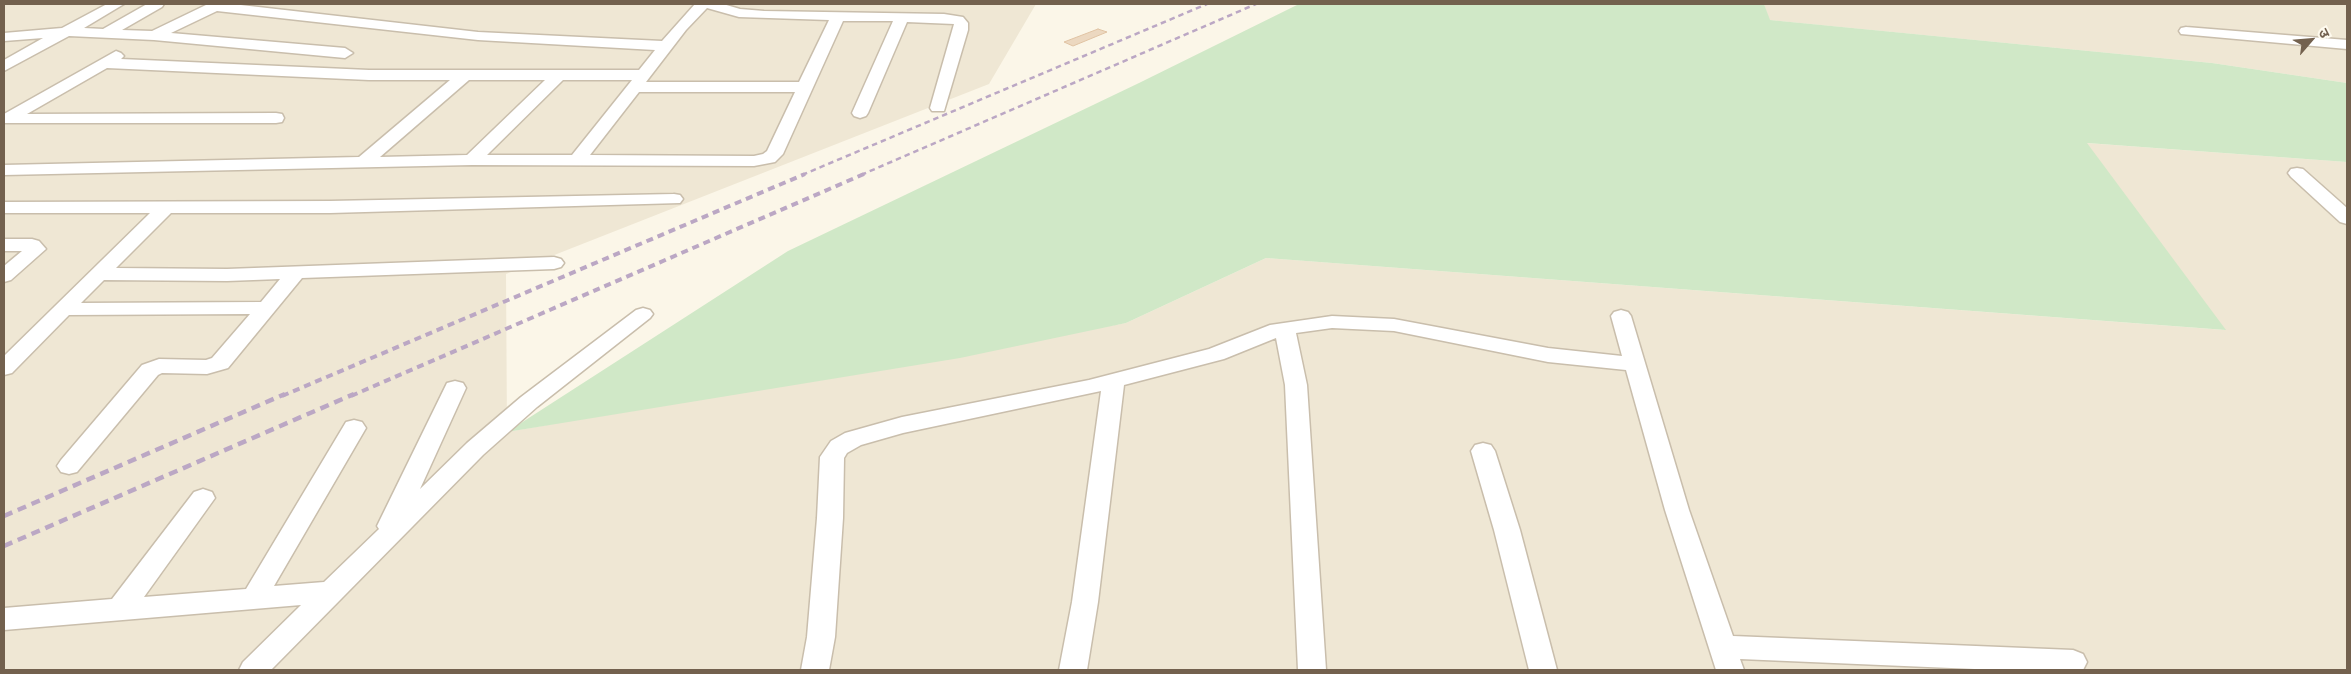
<!DOCTYPE html>
<meta charset="utf-8">
<style>
body{margin:0}
#map{position:relative;width:2351px;height:674px;overflow:hidden;background:#fbf6e8;font-family:Montserrat,"Noto Sans Devanagari",sans-serif}
canvas{display:block}
.frame{position:absolute;inset:0;border:5px solid #73614e;pointer-events:none}
.north{position:absolute;left:2286px;top:15px;width:50px;height:50px;-webkit-text-stroke:4px #fefaee;paint-order:stroke;rotate:63deg;font-size:14px;font-weight:700;line-height:20px;text-align:center;color:#73614e}
.north::after{content:'';display:block;margin:auto;width:18px;height:22px;background:#73614e;clip-path:polygon(50% 0,100% 100%,50% 72%,0 100%)}
</style>
<div id="map">
<canvas width="2351" height="674"></canvas>
<div class="frame"></div>
<div class="north">उ</div>
</div>
<script>
const g = document.querySelector('canvas').getContext('2d');
g.lineJoin = 'round';
function paint(path, color) {
  g.fillStyle = color;
  g.fill(path, 'evenodd');
}
function poly(rows) {
  const path = new Path2D();
  for (const r of rows) {
    path.moveTo(r[0], r[1]);
    for (let i = 2; i < r.length; i += 2) path.lineTo(r[i], r[i + 1]);
  }
  return path;
}
function strokePath(path, color, width, dash) {
  g.strokeStyle = color;
  g.lineWidth = width;
  g.lineCap = dash ? 'butt' : 'round';
  g.setLineDash(dash || []);
  g.stroke(path);
}
paint(poly([
 [4,4,1036,4,989,84,506,274,507,432,1126,323,1266,258,2225,330,2086,143,2347,162,2347,670,4,670],
 [1764,4,2347,4,2347,83,2212,63,1769,20]
]), '#efe7d4');
paint(poly([
 [1299,4,1764,4,1770,20,2212,63,2347,83,2347,162,2087,143,2226,330,1266,258,1126,323,960,358,507,432,788,251,1139,83]
]), '#d0e8c7');
const building = poly([
 [1098,29,1107,32,1073,46,1064,42,1098,29]
]);
paint(building, '#ecd8c0');
strokePath(building, '#e0c3a3', 1);
const street = poly([
 [107,4,124,4,84,28,103,29,147,4,164,4,162,7,122,30,152,31,208,4,232,4,478,32,662,41,695,4,723,4,740,9,764,11,944,14,963,17,968,23,968,30,944,111,932,111,930,108,954,24,907,22,868,113,866,116,860,118,854,116,852,113,893,21,843,21,783,154,775,162,754,166,472,165,4,175,4,165,359,157,450,80,369,80,107,68,27,114,276,113,282,114,284,118,282,122,276,123,4,123,4,114,116,51,121,53,124,56,121,59,369,70,639,70,655,50,478,40,217,11,171,33,345,48,353,53,345,58,154,40,69,36,4,71,4,60,43,38,4,41,4,33,62,28,107,4],
 [707,8,739,17,829,20,799,82,646,82,686,30,707,8],
 [469,80,545,80,467,155,380,157,469,80],
 [563,80,632,80,572,155,487,155,563,80],
 [639,92,795,92,767,151,763,154,754,156,590,155,639,92],
 [2186,27,2347,40,2347,49,2181,34,2179,31,2181,28,2186,27],
 [2297,168,2303,169,2347,208,2347,224,2340,222,2291,177,2288,173,2291,169,2297,168],
 [674,194,680,195,683,199,680,203,330,213,171,213,116,268,227,269,554,257,561,259,564,263,561,267,554,269,302,278,228,368,207,374,162,373,158,375,77,472,69,474,61,472,57,466,61,460,142,365,159,359,206,360,212,358,250,314,69,315,12,373,4,375,4,356,150,213,4,213,4,202,330,201,674,194],
 [280,279,261,302,81,303,104,280,227,281,280,279],
 [4,239,32,239,39,241,46,249,11,280,4,282,4,266,22,251,4,251,4,239],
 [643,308,650,310,653,314,650,318,537,407,483,455,271,670,239,670,243,662,301,605,4,630,4,608,112,599,194,492,203,489,212,492,215,498,144,597,246,589,346,422,354,420,362,422,366,428,274,586,324,582,379,529,377,526,447,383,455,381,463,383,466,388,420,489,467,443,521,397,636,310,643,308],
 [1621,310,1628,312,1631,316,1689,510,1733,636,2073,650,2083,654,2087,662,2083,670,1998,670,1740,659,1744,670,1716,670,1665,510,1626,370,1548,362,1394,331,1332,328,1296,333,1307,385,1326,670,1298,670,1285,385,1276,338,1224,359,1124,385,1098,602,1087,670,1059,670,1072,602,1101,391,903,433,861,445,847,453,844,458,843,518,835,637,829,670,801,670,807,637,817,518,820,457,831,441,845,433,902,417,1089,380,1209,349,1270,325,1332,316,1394,319,1548,348,1622,356,1611,316,1614,312,1621,310],
 [1483,443,1491,445,1495,451,1520,530,1557,670,1529,670,1494,530,1471,451,1475,445,1483,443]
]);
strokePath(street, '#c9beac', 3);
paint(street, '#fff');
strokePath(poly([
 [802,175,1207,4],
 [861,175,1256,4]
]), '#bba7c4', 2.5, [5.5, 4]);
strokePath(poly([
 [282,396,805,174],
 [351,396,864,174]
]), '#bba7c4', 4, [7, 5]);
strokePath(poly([
 [4,516,285,394],
 [4,546,354,394]
]), '#bba7c4', 4.5, [9, 6]);
</script>
